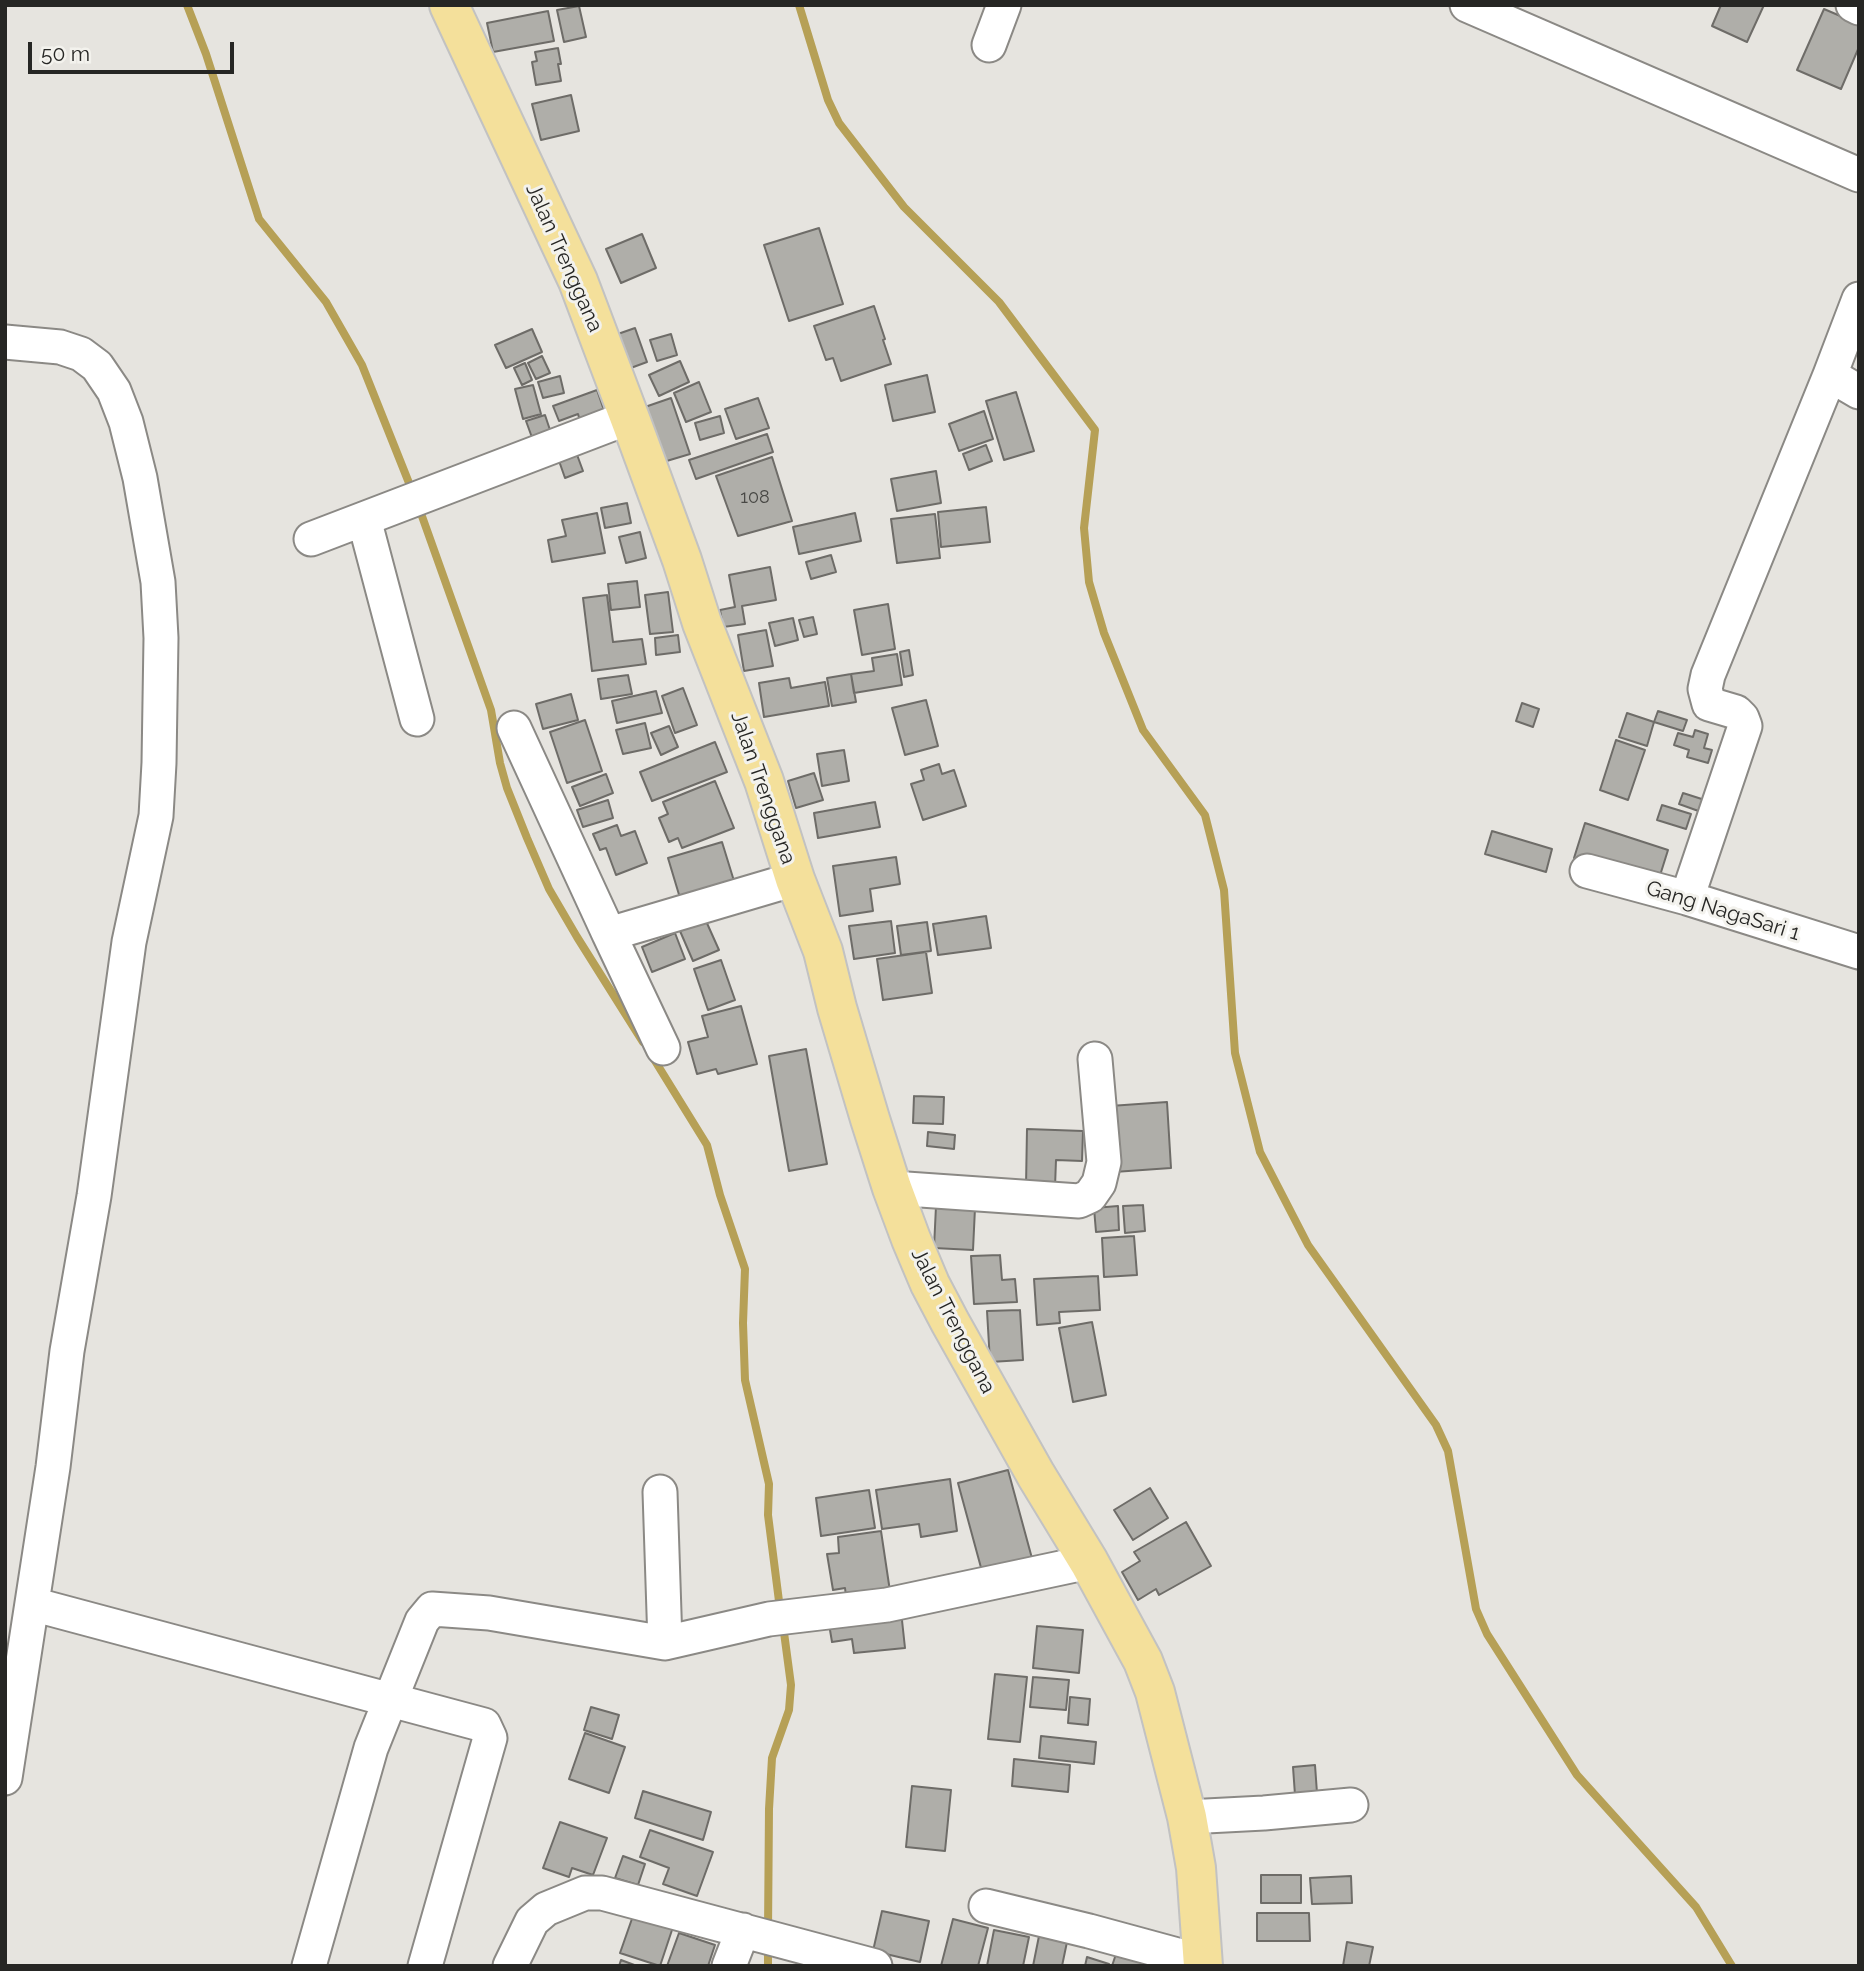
<!DOCTYPE html>
<style>
body{margin:0}
#map{position:relative;width:1864px;height:1971px;overflow:hidden;background:#e6e4df;font-family:Raleway,sans-serif}
canvas{display:block}
.frame{position:absolute;inset:0;border:7px solid #262624;pointer-events:none}
.scale{position:absolute;left:28px;top:42px;width:206px;height:32px;box-sizing:border-box;border:4px solid #262624;border-top:0;padding-left:9px;font-size:21px;line-height:24px;white-space:nowrap;color:#262624;-webkit-text-stroke:5px #f3f2ed;paint-order:stroke}
</style>
<div id="map">
<canvas width="1864" height="1971"></canvas>
<div class="frame"></div>
<div class="scale">50 m</div>
</div>
<script>
const g = document.querySelector('canvas').getContext('2d');
g.lineJoin = 'round';
function poly(rows) {
  const path = new Path2D();
  for (const r of rows) {
    path.moveTo(r[0], r[1]);
    for (let i = 2; i < r.length; i += 2) path.lineTo(r[i], r[i + 1]);
  }
  return path;
}
function strokePath(path, color, width, dash) {
  g.strokeStyle = color;
  g.lineWidth = width;
  g.lineCap = dash ? 'butt' : 'round';
  g.setLineDash(dash || []);
  g.stroke(path);
}
function paint(path, color) {
  g.fillStyle = color;
  g.fill(path, 'evenodd');
}
function write(font, color, halo, rows, align = 'center') {
  g.font = font + ' Raleway,sans-serif';
  g.lineWidth = 6;
  g.setLineDash([]);
  g.textBaseline = 'middle';
  g.strokeStyle = halo;
  g.fillStyle = color;
  for (const [text, x, y, turn = 0] of rows) {
    g.save();
    g.translate(x, y);
    g.rotate((+turn || 0) * Math.PI / 180);
    g.textAlign = isNaN(turn) ? turn : align;
    if (halo) g.strokeText(text, 0, 0);
    g.fillText(text, 0, 0);
    g.restore();
  }
}
strokePath(poly([
 [187,5,206,54,259,219,326,302,362,365,413,493],
 [799,5,828,100,839,123,904,207,999,302,1095,430,1084,528,1089,582,1104,633,1143,730,1205,815,1224,890,1235,1053,1260,1152,1308,1245,1436,1425,1448,1451,1476,1609,1487,1634,1577,1775,1696,1907,1732,1966],
 [418,505,491,710,500,763,507,788,527,838,549,889,577,937,643,1042],
 [652,1056,707,1145,720,1195,745,1269,743,1323,745,1380,769,1484,768,1515,780,1609],
 [768,1931,769,1809,772,1758,789,1710,791,1685,783,1625],
 [768,1966,768,1944]
]), '#b6a056', 8);
const building = poly([
 [1721,5,1764,5,1747,42,1712,26,1721,5],
 [579,6,586,37,564,42,557,10,579,6],
 [1824,9,1859,24,1859,47,1841,89,1797,70,1824,9],
 [548,11,554,41,493,52,487,23,548,11],
 [558,48,561,64,558,64,561,81,536,85,532,62,537,61,535,52,558,48],
 [571,95,579,131,541,140,532,104,571,95],
 [819,228,843,304,789,321,764,245,819,228],
 [642,234,656,268,621,283,606,249,642,234],
 [874,306,885,339,883,340,891,364,841,381,833,358,826,360,814,326,874,306],
 [635,328,647,362,628,369,615,335,635,328],
 [532,329,542,352,506,368,495,345,532,329],
 [671,334,677,355,657,361,650,340,671,334],
 [542,356,550,373,536,379,528,363,542,356],
 [680,361,689,382,659,396,649,375,680,361],
 [525,363,532,380,522,385,514,368,525,363],
 [927,375,935,412,893,421,885,385,927,375],
 [560,376,564,393,543,398,538,382,560,376],
 [699,382,711,412,686,422,674,393,699,382],
 [533,385,541,414,523,419,515,389,533,385],
 [597,390,607,419,582,428,578,414,559,421,553,406,597,390],
 [1016,392,1034,451,1004,460,986,401,1016,392],
 [671,398,690,454,660,463,642,408,671,398],
 [758,398,769,428,736,439,725,409,758,398],
 [984,411,993,439,959,451,949,424,984,411],
 [545,415,552,436,534,443,526,421,545,415],
 [720,416,724,433,700,440,695,423,720,416],
 [767,434,773,452,696,479,689,460,767,434],
 [986,445,992,461,969,470,963,454,986,445],
 [576,452,583,471,565,478,558,458,576,452],
 [772,457,792,521,738,536,716,476,772,457],
 [936,471,941,503,897,511,891,479,936,471],
 [627,503,631,523,605,528,601,508,627,503],
 [986,507,990,542,941,547,938,512,986,507],
 [597,513,605,553,552,562,548,540,566,536,562,520,597,513],
 [855,513,861,541,799,554,793,527,855,513],
 [935,514,940,558,897,563,891,519,935,514],
 [640,532,646,558,626,563,619,537,640,532],
 [831,555,836,572,811,579,806,562,831,555],
 [770,567,776,600,742,606,745,624,723,627,720,610,735,607,729,575,770,567],
 [637,581,640,607,611,610,608,584,637,581],
 [668,592,673,632,650,634,645,595,668,592],
 [607,595,613,642,642,639,646,664,592,671,583,598,607,595],
 [888,604,895,649,862,655,854,610,888,604],
 [813,617,817,634,804,637,799,620,813,617],
 [793,618,798,640,775,646,769,623,793,618],
 [766,630,773,666,744,671,738,635,766,630],
 [678,635,680,652,656,655,655,638,678,635],
 [909,650,913,675,904,677,900,652,909,650],
 [897,654,902,685,854,693,851,674,874,671,872,658,897,654],
 [851,674,856,702,832,706,827,678,851,674],
 [628,675,632,694,601,699,598,679,628,675],
 [789,678,791,688,825,682,829,706,764,717,759,683,789,678],
 [683,688,697,725,675,733,662,696,683,688],
 [656,691,662,713,617,723,612,701,656,691],
 [571,694,578,720,543,729,536,704,571,694],
 [926,700,938,746,905,755,892,708,926,700],
 [1522,703,1539,709,1533,727,1516,721,1522,703],
 [1658,711,1687,720,1683,731,1654,722,1647,746,1619,737,1627,713,1654,722,1658,711],
 [585,720,602,771,567,783,550,732,585,720],
 [645,723,651,748,623,754,616,730,645,723],
 [669,726,678,747,661,755,651,733,669,726],
 [1695,730,1708,734,1704,748,1712,750,1708,763,1687,757,1689,750,1674,745,1678,733,1693,737,1695,730],
 [1616,740,1645,750,1628,800,1600,790,1616,740],
 [715,742,727,772,652,801,640,772,715,742],
 [844,750,849,781,822,786,817,754,844,750],
 [939,764,942,774,954,770,966,806,923,820,911,784,924,780,921,770,939,764],
 [814,773,823,800,796,808,788,781,814,773],
 [606,774,613,793,580,806,572,787,606,774],
 [715,781,734,828,682,848,678,838,669,842,659,818,668,814,663,802,715,781],
 [1683,793,1708,801,1704,813,1679,804,1683,793],
 [608,800,613,818,583,827,577,810,608,800],
 [875,802,880,827,818,838,814,813,875,802],
 [1662,805,1691,814,1686,829,1657,820,1662,805],
 [1585,823,1668,850,1657,885,1574,858,1585,823],
 [617,825,621,836,635,831,647,863,616,875,606,848,600,850,593,834,617,825],
 [1492,831,1552,849,1546,872,1485,854,1492,831],
 [722,842,734,881,680,898,668,858,722,842],
 [896,857,900,884,870,889,873,911,840,916,833,866,896,857],
 [986,916,991,948,938,955,933,924,986,916],
 [706,921,719,950,693,961,680,931,706,921],
 [891,921,895,953,854,959,849,926,891,921],
 [927,922,931,951,901,955,897,926,927,922],
 [675,933,685,959,652,972,642,947,675,933],
 [926,952,932,993,883,1000,877,959,926,952],
 [721,960,735,1000,708,1010,694,969,721,960],
 [741,1006,757,1064,718,1074,716,1069,697,1074,688,1042,708,1037,702,1016,741,1006],
 [806,1049,827,1164,789,1171,769,1056,806,1049],
 [914,1096,944,1097,943,1124,913,1123,914,1096],
 [1167,1102,1171,1168,1114,1172,1110,1106,1167,1102],
 [1027,1129,1083,1131,1082,1161,1056,1160,1055,1187,1026,1186,1027,1129],
 [928,1132,955,1135,954,1149,927,1146,928,1132],
 [1143,1205,1145,1231,1125,1233,1123,1206,1143,1205],
 [936,1206,975,1208,973,1250,934,1248,936,1206],
 [1118,1206,1119,1230,1096,1232,1094,1208,1118,1206],
 [1134,1236,1137,1275,1104,1277,1102,1238,1134,1236],
 [1000,1255,1002,1280,1015,1279,1017,1302,974,1304,971,1256,1000,1255],
 [1098,1276,1100,1310,1059,1312,1060,1323,1037,1325,1034,1279,1098,1276],
 [1020,1310,1023,1360,990,1362,987,1311,1020,1310],
 [1092,1322,1106,1395,1073,1402,1059,1328,1092,1322],
 [1008,1470,1033,1562,983,1575,958,1483,1008,1470],
 [950,1479,957,1531,921,1537,919,1524,882,1529,876,1490,950,1479],
 [1150,1488,1168,1518,1133,1540,1114,1510,1150,1488],
 [869,1490,875,1528,821,1536,816,1498,869,1490],
 [1186,1522,1211,1566,1159,1595,1156,1589,1138,1600,1122,1572,1140,1561,1134,1552,1186,1522],
 [881,1531,891,1598,847,1604,845,1588,833,1590,827,1554,839,1553,838,1537,881,1531],
 [901,1611,905,1648,854,1653,852,1639,832,1642,829,1624,901,1611],
 [1037,1626,1083,1630,1079,1673,1033,1668,1037,1626],
 [995,1674,1027,1677,1020,1742,988,1739,995,1674],
 [1033,1677,1069,1680,1066,1710,1030,1707,1033,1677],
 [1070,1697,1090,1699,1088,1725,1068,1723,1070,1697],
 [591,1707,619,1715,612,1739,584,1730,591,1707],
 [585,1733,625,1747,609,1793,569,1779,585,1733],
 [1041,1736,1096,1742,1094,1764,1039,1758,1041,1736],
 [1014,1759,1070,1765,1068,1792,1012,1786,1014,1759],
 [1315,1765,1317,1793,1295,1795,1293,1767,1315,1765],
 [912,1786,951,1790,945,1851,906,1847,912,1786],
 [643,1791,711,1812,703,1840,635,1818,643,1791],
 [560,1822,607,1838,593,1875,572,1868,569,1877,543,1868,560,1822],
 [650,1830,713,1852,697,1896,663,1884,669,1868,640,1857,650,1830],
 [623,1856,645,1864,638,1885,615,1878,623,1856],
 [1261,1875,1301,1875,1301,1903,1261,1903,1261,1875],
 [1351,1876,1352,1903,1312,1904,1310,1878,1351,1876],
 [882,1911,929,1921,920,1962,873,1951,882,1911],
 [634,1913,673,1927,660,1966,620,1953,634,1913],
 [1257,1913,1309,1913,1310,1941,1257,1941,1257,1913],
 [953,1919,988,1928,978,1966,941,1966,953,1919],
 [994,1930,1029,1937,1023,1966,987,1966,994,1930],
 [679,1933,715,1945,708,1966,667,1966,679,1933],
 [1039,1936,1067,1942,1062,1966,1033,1966,1039,1936],
 [1347,1942,1373,1947,1369,1966,1343,1966,1347,1942],
 [1117,1951,1145,1959,1143,1966,1112,1966,1117,1951],
 [1087,1957,1109,1964,1109,1966,1085,1966,1087,1957],
 [621,1960,637,1966,619,1966,621,1960]
]);
paint(building, '#afaea9');
strokePath(building, '#6e6c68', 2);
const minor = poly([
 [1467,5,1859,175],
 [1853,5,1859,8],
 [989,45,1004,5],
 [5,342,60,347,81,354,97,366,114,391,126,422,140,478,158,582,161,638,159,763,156,816,129,942,94,1196,67,1351,53,1467,5,1778],
 [1830,375,1859,392],
 [364,519,417,719],
 [311,539,630,417],
 [514,728,609,934],
 [1587,871,1687,898,1859,952],
 [1687,898,1745,726,1742,718,1736,712,1709,704,1705,689,1708,675,1830,375,1859,299],
 [663,1048,609,934,795,879],
 [892,1188,1079,1201,1090,1196,1099,1183,1104,1162,1095,1059],
 [660,1492,665,1643],
 [32,1604,484,1725,490,1738,425,1966],
 [1187,1817,1264,1813,1351,1805],
 [986,1906,1089,1931,1203,1962],
 [309,1966,371,1748,422,1621,432,1609,489,1613,665,1643,769,1619,887,1605,1089,1562],
 [510,1966,532,1921,546,1909,585,1893,602,1893,875,1966],
 [729,1966,743,1930]
]);
const major = poly([
 [449,5,578,281,632,424,682,560,702,623,764,781,795,879,823,951,837,1008,870,1119,892,1188,911,1239,930,1284,950,1322,1036,1475,1089,1562,1143,1661,1155,1692,1187,1817,1196,1868,1203,1966]
]);
strokePath(minor, '#8b8985', 37);
strokePath(major, '#c2c2c2', 42);
strokePath(minor, '#fff', 33);
strokePath(major, '#f4e09b', 38);
write('18px', '#484845', null, [
 ["108",755,498]
]);
write('21px', '#262624', '#f3f2ed', [
 ["Jalan Trenggana",564,258,66],
 ["Jalan Trenggana",763,788,71],
 ["Gang NagaSari 1",1723,911,17],
 ["Jalan Trenggana",953,1321,63]
]);
</script>
